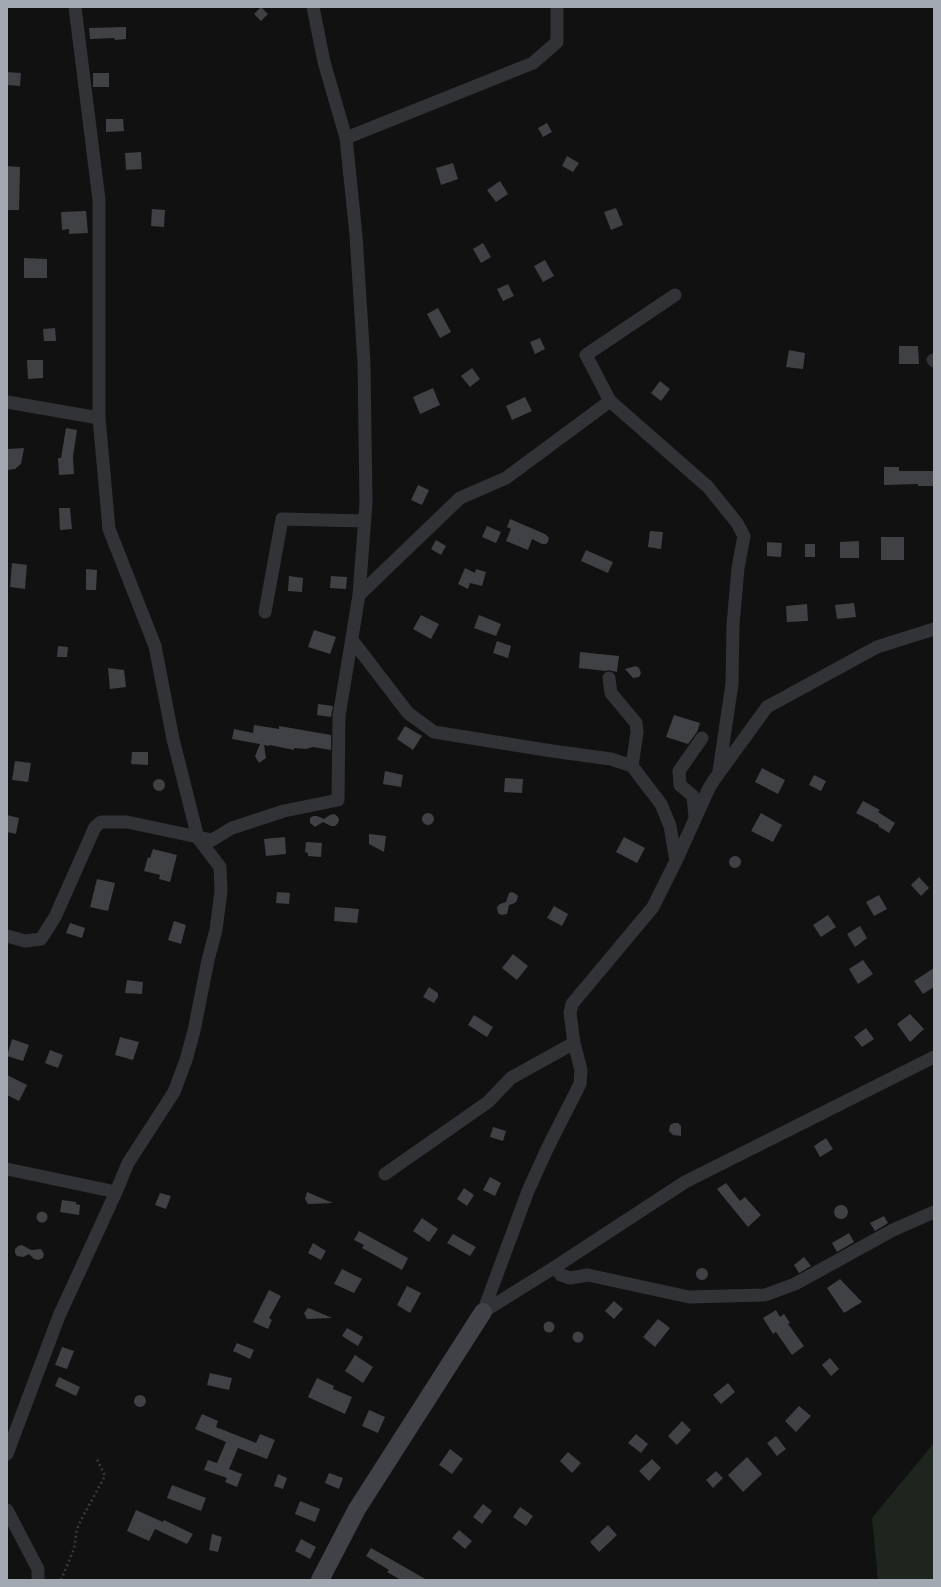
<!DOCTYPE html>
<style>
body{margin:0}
#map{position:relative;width:941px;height:1587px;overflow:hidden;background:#111112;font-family:"PT Sans Narrow",sans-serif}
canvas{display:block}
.frame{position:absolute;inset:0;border:8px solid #a2a9b3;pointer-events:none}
</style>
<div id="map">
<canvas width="941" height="1587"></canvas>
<div class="frame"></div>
</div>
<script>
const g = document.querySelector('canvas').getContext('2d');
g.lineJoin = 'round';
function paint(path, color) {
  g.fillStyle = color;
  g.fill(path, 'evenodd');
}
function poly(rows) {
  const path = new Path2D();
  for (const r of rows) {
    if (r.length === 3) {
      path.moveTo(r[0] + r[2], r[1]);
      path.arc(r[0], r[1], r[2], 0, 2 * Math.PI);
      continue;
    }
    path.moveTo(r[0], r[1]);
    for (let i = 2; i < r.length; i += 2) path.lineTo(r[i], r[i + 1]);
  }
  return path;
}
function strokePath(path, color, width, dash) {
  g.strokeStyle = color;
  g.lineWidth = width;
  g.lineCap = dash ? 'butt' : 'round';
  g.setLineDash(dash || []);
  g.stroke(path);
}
paint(poly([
 [934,1443,934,1580,878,1580,872,1518]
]), '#1d251e');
paint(poly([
 [261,7,268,14,261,21,254,14],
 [126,27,126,39,115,40,114,38,90,39,89,28],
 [7,72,21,73,20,86,7,85],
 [93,73,109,73,109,87,93,87],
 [106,119,123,119,124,131,106,132],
 [547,123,552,132,543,137,538,128],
 [141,152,142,169,126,170,125,153],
 [567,156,579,163,573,172,562,166],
 [453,163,458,179,441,185,436,168],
 [7,166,20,167,19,210,7,210],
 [500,181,508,194,496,202,487,190],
 [616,208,623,225,611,230,604,212],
 [152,209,165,210,164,227,151,226],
 [86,211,88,233,69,234,69,229,62,230,61,212],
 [483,243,491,257,481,263,473,249],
 [24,258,47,259,47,278,24,278],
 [545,260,554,276,543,282,534,266],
 [508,284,514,296,503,301,497,289],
 [438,308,451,332,440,338,427,314],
 [55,328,56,341,44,341,43,329],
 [540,338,545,349,535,354,530,342],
 [899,346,918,346,919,364,899,364],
 [789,350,805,353,803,369,786,367],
 [27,360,43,360,43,378,28,379],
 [472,368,480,379,470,387,461,376],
 [660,381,670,389,661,401,651,393],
 [433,388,440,405,420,414,413,397],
 [525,397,532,411,512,420,506,406],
 [66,428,77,430,73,457,74,474,59,475,58,458,61,458],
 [24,448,21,464,15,469,7,470,8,449],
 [884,467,899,467,899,471,934,471,934,486,918,486,918,484,884,485],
 [418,485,429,490,422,505,411,500],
 [59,508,70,508,72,529,60,530],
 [510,519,545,534,549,538,548,542,546,544,542,544,532,539,528,550,506,541,511,529,507,527],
 [487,526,501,532,496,543,482,537],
 [650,531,663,532,661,549,648,547],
 [881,537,904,537,904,560,881,560],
 [436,540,446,546,441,555,431,549],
 [859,541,859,558,840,558,840,542],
 [767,542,782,543,781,557,767,556],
 [805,544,815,544,815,557,805,557],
 [586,550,613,562,608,573,581,561],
 [12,563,27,565,25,589,10,587],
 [465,568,475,573,476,569,486,572,482,586,470,583,468,589,458,584],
 [86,569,97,570,96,590,86,590],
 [289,576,303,578,302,592,288,591],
 [331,576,347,577,346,589,330,588],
 [854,603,856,617,837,619,835,605],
 [807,604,808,621,787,622,786,606],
 [421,615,439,624,431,639,413,629],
 [479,615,501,624,496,636,474,628],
 [314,630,336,637,330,654,308,647],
 [497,641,511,646,508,658,493,653],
 [58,646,68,647,67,657,57,657],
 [580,652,619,656,617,672,608,670,606,671,579,668],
 [636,666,639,668,641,673,639,677,633,678,625,669],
 [108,668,124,670,126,687,110,689],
 [318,704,333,706,331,717,317,715],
 [674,715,700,723,697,732,688,744,666,737],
 [254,725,279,729,279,726,331,735,331,750,313,747,306,749,294,748,294,750,270,745,269,746,264,745,266,758,259,763,255,756,260,744,232,739,234,729,253,733],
 [405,726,422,736,413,750,397,739],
 [132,752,148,752,148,765,131,764],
 [15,761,31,763,28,782,12,780],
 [762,768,785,780,778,794,755,782],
 [385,771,403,775,401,787,383,784],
 [814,775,826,781,821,791,809,785],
 [505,778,523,779,522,793,504,792],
 [159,785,6],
 [863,801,880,810,878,812,895,823,889,833,878,826,879,825,856,813],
 [428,819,6],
 [761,813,782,825,773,842,751,831],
 [334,814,337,816,339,819,338,823,335,826,331,826,323,822,315,827,310,823,310,818,313,816,317,816,324,819,330,815],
 [7,815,19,818,16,834,7,832],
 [369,834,386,836,384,852,369,844],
 [285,837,286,854,266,856,264,839],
 [624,837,645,848,637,863,616,852],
 [306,842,322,843,321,857,308,856,308,853,305,852],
 [153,849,177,855,170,882,159,879,160,875,144,871,148,857,150,858],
 [735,862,6],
 [919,877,929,888,921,896,911,885],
 [97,879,115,883,108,911,90,907],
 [277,892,290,893,289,904,276,903],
 [509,893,512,892,516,894,518,896,517,900,515,903,509,905,507,914,501,915,498,913,497,907,500,904,506,902],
 [879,895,887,909,874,916,866,902],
 [554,906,568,914,562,926,547,918],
 [335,907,359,909,357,923,334,921],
 [828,915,836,927,821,937,813,925],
 [174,921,186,925,181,944,168,940],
 [70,923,85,928,82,938,66,933],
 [860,926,867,938,855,947,847,934],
 [513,954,528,966,517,980,502,968],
 [863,960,873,974,858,984,849,969],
 [934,968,934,987,923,994,914,981],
 [127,980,143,982,142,994,125,993],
 [429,987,438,993,438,997,434,1003,423,997],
 [910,1014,924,1029,910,1042,897,1024],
 [474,1015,493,1027,487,1037,468,1025],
 [866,1028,874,1039,862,1047,854,1037],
 [120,1037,139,1042,133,1060,115,1055],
 [12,1039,29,1045,23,1061,7,1056],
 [50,1050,63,1055,58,1068,45,1063],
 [7,1075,27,1085,19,1101,7,1095],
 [674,1123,678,1123,681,1126,681,1136,673,1135,669,1131,670,1125],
 [493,1127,506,1131,503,1141,490,1137],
 [826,1138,833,1149,820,1157,814,1146],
 [490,1177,501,1183,495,1196,483,1190],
 [726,1183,740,1201,745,1197,761,1215,748,1227,717,1189],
 [464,1188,474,1195,467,1206,457,1199],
 [307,1192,333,1203,308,1204,305,1199],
 [160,1193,171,1196,166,1209,155,1205],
 [62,1200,76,1202,76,1204,80,1205,79,1215,60,1212],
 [841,1212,7],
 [42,1217,5.5],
 [884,1216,888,1223,875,1231,870,1223],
 [422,1218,438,1229,429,1242,413,1231],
 [359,1231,408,1258,402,1270,362,1248,364,1245,354,1240],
 [849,1233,854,1242,837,1252,832,1243],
 [453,1234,476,1247,470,1256,447,1243],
 [313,1243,326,1251,321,1260,308,1253],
 [22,1245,31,1250,41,1249,44,1254,43,1258,38,1260,34,1259,29,1254,23,1257,17,1256,15,1253,15,1249,18,1246],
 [804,1257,811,1266,799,1273,794,1265],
 [702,1274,6],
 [342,1269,362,1279,354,1293,334,1284],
 [840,1279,862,1302,844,1313,827,1288],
 [407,1286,421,1293,410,1313,397,1305],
 [269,1290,281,1296,269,1318,272,1320,268,1329,253,1322],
 [614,1301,623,1309,614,1319,605,1311],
 [308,1308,311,1309,332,1318,307,1319,304,1313],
 [776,1310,780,1317,784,1314,790,1323,788,1324,804,1346,792,1355,776,1332,773,1334,763,1318],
 [658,1319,670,1328,655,1347,643,1337],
 [549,1327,5.5],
 [347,1328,363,1337,358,1346,342,1336],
 [578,1337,5.5],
 [237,1343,254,1350,250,1359,233,1351],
 [62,1347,74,1351,67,1369,55,1365],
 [355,1355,373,1367,363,1383,345,1371],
 [830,1358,839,1369,831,1376,822,1365],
 [210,1373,232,1378,229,1390,207,1385],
 [59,1377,80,1387,76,1396,55,1386],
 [317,1378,334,1386,333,1389,352,1397,345,1414,308,1397],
 [728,1383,735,1392,721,1404,713,1395],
 [140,1401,6],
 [799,1406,811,1416,796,1432,785,1421],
 [369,1410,385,1417,378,1433,362,1426],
 [202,1414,218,1421,216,1427,256,1443,260,1434,275,1440,267,1459,238,1448,229,1469,242,1474,237,1487,225,1482,227,1478,204,1470,208,1460,217,1463,226,1442,195,1429],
 [682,1421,691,1430,677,1445,668,1436],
 [636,1434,648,1444,641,1453,628,1443],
 [776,1436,786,1449,777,1456,767,1443],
 [450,1449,463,1459,452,1474,439,1465],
 [568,1452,581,1463,572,1473,560,1461],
 [747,1457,762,1474,743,1492,728,1475],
 [652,1459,661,1468,649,1481,639,1471],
 [716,1471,723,1478,713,1488,706,1480],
 [329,1473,343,1478,339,1489,325,1483],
 [278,1474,287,1478,283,1489,274,1486],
 [172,1485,206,1498,201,1511,167,1498],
 [300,1501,320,1509,315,1522,295,1514],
 [483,1504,492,1511,482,1524,473,1517],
 [520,1507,533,1516,526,1526,513,1517],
 [136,1510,163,1522,164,1520,193,1534,187,1544,155,1529,149,1541,127,1531],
 [608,1525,617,1535,599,1552,590,1542],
 [459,1530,472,1541,465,1549,452,1538],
 [212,1534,222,1537,218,1552,209,1550],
 [301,1539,316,1547,310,1559,295,1551],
 [371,1548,394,1561,427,1580,401,1580,387,1572,389,1570,366,1556]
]), '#404145');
strokePath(poly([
 [61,1580,74,1549,77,1529,81,1520,105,1476,97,1459]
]), '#383a3e', 2.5, [2, 3]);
strokePath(poly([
 [75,7,99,200,99,418,109,529,155,646,173,739,198,838,220,867,221,891,216,930,208,960,194,1031,186,1060,174,1092,128,1163,116,1192],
 [346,138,533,63,557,42,557,7],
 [933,360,934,361],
 [610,401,708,487,737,523,744,536,738,568,733,625,732,684,719,771],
 [7,402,99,418],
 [359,595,460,498,506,478,610,401,586,355,675,295],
 [265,612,282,519,365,521],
 [352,640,408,713,434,732,552,751,611,759,632,766,661,804,670,826,676,861],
 [609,678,611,693,636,723,637,732,632,766],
 [695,817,693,796,680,785,679,771,702,738],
 [7,936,25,941,41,939,55,917,95,827,101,822,127,822,212,840,232,828,284,811,338,800,339,716,359,595,366,503,364,363,356,235,346,138,324,62,313,7],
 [7,1169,116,1192,59,1316,7,1454],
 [385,1174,488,1102,511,1078,574,1043],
 [555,1267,561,1275,570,1278,588,1275,689,1297,765,1295,795,1284,893,1230,934,1212],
 [483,1312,528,1191,548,1147,580,1084,581,1070,574,1043,570,1013,572,1004,653,907,676,861,709,788,714,780,767,707,877,647,934,629],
 [483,1312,555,1267,685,1182,934,1057],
 [7,1510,38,1569,38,1580]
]), '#323337', 13);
strokePath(poly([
 [320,1580,357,1509,483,1312]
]), '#404247', 18);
</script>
